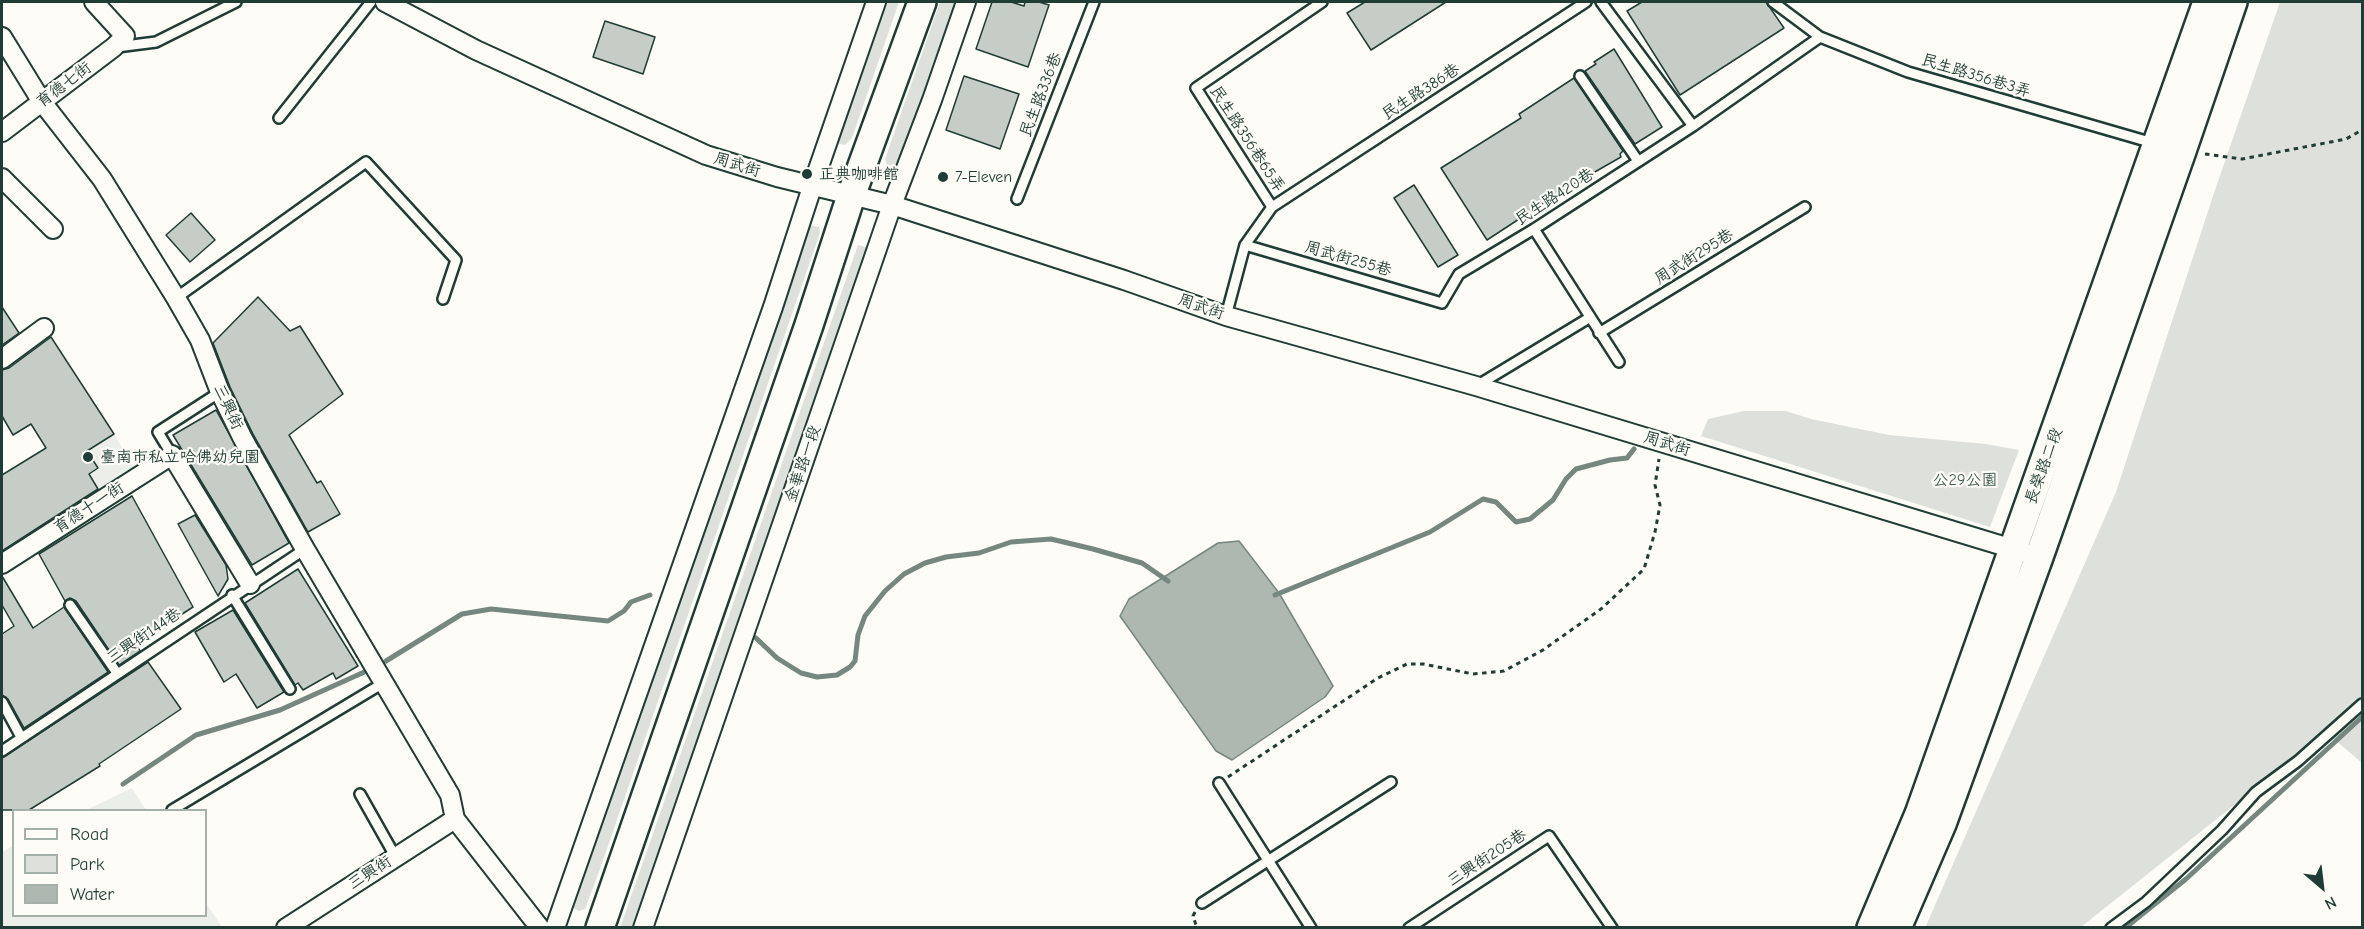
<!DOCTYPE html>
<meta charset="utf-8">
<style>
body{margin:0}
#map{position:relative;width:2364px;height:929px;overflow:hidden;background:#fdfcf7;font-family:"Comic Neue",sans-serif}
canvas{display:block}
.frame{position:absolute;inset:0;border:3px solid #1f3d34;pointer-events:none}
.legend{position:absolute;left:12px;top:809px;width:195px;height:108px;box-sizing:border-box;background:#fdfcf7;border:2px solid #a4b0a9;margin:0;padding:8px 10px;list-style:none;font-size:18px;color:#1f3d34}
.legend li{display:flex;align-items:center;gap:12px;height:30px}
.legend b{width:30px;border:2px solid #a4b0a9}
.north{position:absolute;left:2292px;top:857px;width:60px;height:60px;-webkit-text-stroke:4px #fdfcf7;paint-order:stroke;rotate:152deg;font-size:16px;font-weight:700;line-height:24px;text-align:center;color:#1f3d34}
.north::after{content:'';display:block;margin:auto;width:21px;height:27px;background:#1f3d34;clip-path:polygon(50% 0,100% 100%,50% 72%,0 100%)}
</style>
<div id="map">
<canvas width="2364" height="929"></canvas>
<div class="frame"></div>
<ul class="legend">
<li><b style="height:8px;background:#fdfcf7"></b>Road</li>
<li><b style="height:16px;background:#dde0db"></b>Park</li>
<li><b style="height:16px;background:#aeb8b1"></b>Water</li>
</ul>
<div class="north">N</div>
</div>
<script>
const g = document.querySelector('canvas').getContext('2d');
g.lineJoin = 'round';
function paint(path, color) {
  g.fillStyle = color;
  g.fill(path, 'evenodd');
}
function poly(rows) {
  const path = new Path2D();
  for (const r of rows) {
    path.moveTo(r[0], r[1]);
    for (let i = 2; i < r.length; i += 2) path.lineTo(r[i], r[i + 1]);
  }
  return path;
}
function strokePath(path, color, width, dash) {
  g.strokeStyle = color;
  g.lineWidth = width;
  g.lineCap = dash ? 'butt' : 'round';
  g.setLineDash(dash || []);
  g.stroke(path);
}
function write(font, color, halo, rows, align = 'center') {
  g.font = font + ' "Comic Neue","LXGW WenKai TC",sans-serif';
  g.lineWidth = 4.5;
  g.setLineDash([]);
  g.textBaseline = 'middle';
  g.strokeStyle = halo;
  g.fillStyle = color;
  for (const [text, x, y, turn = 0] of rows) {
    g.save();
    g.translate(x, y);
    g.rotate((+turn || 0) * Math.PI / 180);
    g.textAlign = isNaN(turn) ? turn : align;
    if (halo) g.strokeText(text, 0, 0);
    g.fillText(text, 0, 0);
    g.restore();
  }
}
paint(poly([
 [101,411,133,467,77,503,43,446],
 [132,788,146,810,86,810],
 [13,846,14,916,206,916,206,903,222,927,2,927,2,852]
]), '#eceee9');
paint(poly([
 [880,2,899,2,852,138,845,145,835,143],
 [940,2,958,2,901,163,895,167,887,164,885,159],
 [2280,2,2362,2,2362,763,2326,732,2081,927,1925,928,2116,492,2214,193],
 [808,225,819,227,820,233,600,869,585,909,579,911,572,907],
 [858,245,869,248,636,927,620,928],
 [1744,411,1786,411,1811,419,1889,435,1986,444,2019,450,1990,527,1701,436,1708,419]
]), '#dde0db');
const water = poly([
 [1239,541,1279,593,1333,686,1325,697,1232,760,1216,751,1120,616,1129,599,1218,543,1239,541]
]);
paint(water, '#aeb8b1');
strokePath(water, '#75877f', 1.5);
strokePath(poly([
 [1275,595,1430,532,1483,499,1496,502,1516,522,1530,519,1553,500,1566,479,1576,469,1610,460,1627,458,1634,449],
 [756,638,777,658,801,673,817,677,837,675,850,667,855,661,858,635,865,616,885,591,904,574,925,563,946,557,979,553,1011,542,1051,539,1093,549,1142,563,1168,581],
 [386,661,462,614,491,609,608,621,624,611,631,602,650,595],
 [123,784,196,735,280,710,371,669],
 [2125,928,2186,879,2362,717]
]), '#75877f', 5);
const building = poly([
 [992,2,1011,2,1024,6,1025,2,1039,2,1049,5,1028,67,976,49,992,2],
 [1365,2,1446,2,1371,50,1347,13,1365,2],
 [1642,2,1766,2,1784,28,1680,95,1627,11,1642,2],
 [605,21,655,37,643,74,593,57,605,21],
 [1614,49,1662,127,1635,144,1585,71,1596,64,1594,62,1614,49],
 [964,76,1019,94,1000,149,946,130,964,76],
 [1574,78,1623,151,1620,154,1621,157,1565,189,1487,240,1441,168,1521,118,1519,114,1574,78],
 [1414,185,1458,255,1438,267,1394,198,1414,185],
 [191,213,215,240,190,262,166,235,191,213],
 [258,297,290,331,300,326,343,394,289,435,317,483,321,481,340,514,308,532,253,434,230,387,213,343,258,297],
 [2,307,19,333,2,345,2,307],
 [51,337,114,434,87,451,98,468,89,474,98,489,2,551,2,475,46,448,31,424,13,435,2,416,2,370,9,368,51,337],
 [216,410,289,543,252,565,173,435,216,410],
 [132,496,193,607,136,644,140,651,119,665,76,601,70,598,65,601,39,554,132,496],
 [195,515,226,565,228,579,218,596,178,524,195,515],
 [298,569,358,666,336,679,333,673,303,690,298,683,295,685,245,603,298,569],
 [2,576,33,628,64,607,108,672,24,728,8,699,2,695,2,634,14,626,2,605,2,576],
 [233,610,284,692,257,708,236,674,224,682,195,632,233,610],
 [148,662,181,709,99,764,100,766,29,810,2,810,2,758,148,662]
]);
paint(building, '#c6cdc7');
strokePath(building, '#1f3d34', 1.5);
const lane = poly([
 [1601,2,1693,126],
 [1773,2,1820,37,1908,72,2153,143],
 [117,47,156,42,236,2],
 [1580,76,1638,161],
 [279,118,371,2],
 [1017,199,1094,2],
 [1272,207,1196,88,1322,2],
 [1534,229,1619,362],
 [1245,245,1442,303,1459,274,1534,229,1693,126,1820,37],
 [176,298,366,162,456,260,443,299],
 [1226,316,1245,245,1272,207,1586,2],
 [1599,333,1805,207],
 [1478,385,1589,318],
 [172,455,158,432,220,392],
 [232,595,290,689],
 [70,605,117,673],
 [2,702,21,737],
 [2,751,305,549],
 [1219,783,1311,928],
 [360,794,395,856],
 [172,810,385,682],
 [1202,903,1391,782],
 [1409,928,1549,836,1612,928],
 [2111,928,2146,902,2222,830,2256,792,2298,761,2362,704]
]);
const street = poly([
 [385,2,476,50,706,155,777,177,892,205,1124,280,1226,316,1476,386,2023,552],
 [2,37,42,102,102,179,176,298,200,340,220,392,243,439,305,549,450,795,455,819,540,928],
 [2,132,114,47,125,36,94,2],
 [2,178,53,229],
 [2,359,44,328],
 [2,564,172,455,250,584],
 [286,928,455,819],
 [555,928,773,307,813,184,876,2],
 [643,928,892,205,932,100,966,2]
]);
const secondary = poly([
 [600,928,809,325,851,196,922,2],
 [1871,928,1919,814,2207,2],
 [1897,928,1942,824,2039,557,2182,151,2233,2]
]);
strokePath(lane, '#1f3d34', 14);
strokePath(street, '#1f3d34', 22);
strokePath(secondary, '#1f3d34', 32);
strokePath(poly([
 [2205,154,2242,159,2346,139,2362,130],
 [1228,777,1378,678,1407,664,1423,664,1473,674,1504,671,1543,650,1601,609,1644,569,1655,532,1660,505,1655,485,1659,459],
 [1195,912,1193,916,1197,928]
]), '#1f3d34', 3, [4.5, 4.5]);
strokePath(lane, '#fdfcf7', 9);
strokePath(street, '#fdfcf7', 18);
strokePath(secondary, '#fdfcf7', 27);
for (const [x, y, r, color] of [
 [807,174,6,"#1f3d34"],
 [943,177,6,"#1f3d34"],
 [88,457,6,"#1f3d34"]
]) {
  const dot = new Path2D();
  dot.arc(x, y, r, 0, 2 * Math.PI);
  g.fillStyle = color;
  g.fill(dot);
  strokePath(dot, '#fdfcf7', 2);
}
write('16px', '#1f3d34', '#fdfcf7', [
 ["民生路356巷3弄",1976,76,17],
 ["育德七街",64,85,-37],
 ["民生路386巷",1421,92,-33],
 ["民生路336巷",1041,95,-69],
 ["民生路356巷65弄",1247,139,57],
 ["周武街",737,165,17],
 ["民生路420巷",1555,197,-33],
 ["周武街295巷",1694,257,-32],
 ["周武街255巷",1348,259,16],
 ["周武街",1201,307,19],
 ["三興街",228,407,65],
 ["周武街",1667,444,17],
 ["金華路一段",803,464,-71],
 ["長榮路二段",2044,466,-70],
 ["育德十一街",89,508,-33],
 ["三興街144巷",144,636,-34],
 ["三興街205巷",1487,858,-33],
 ["三興街",370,873,-33]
]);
write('16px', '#1f3d34', '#fdfcf7', [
 ["正典咖啡館",819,174],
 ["7-Eleven",955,177],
 ["臺南市私立哈佛幼兒園",100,457]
], 'left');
write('16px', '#455e55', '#fdfcf7', [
 ["公29公園",1965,480]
]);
</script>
